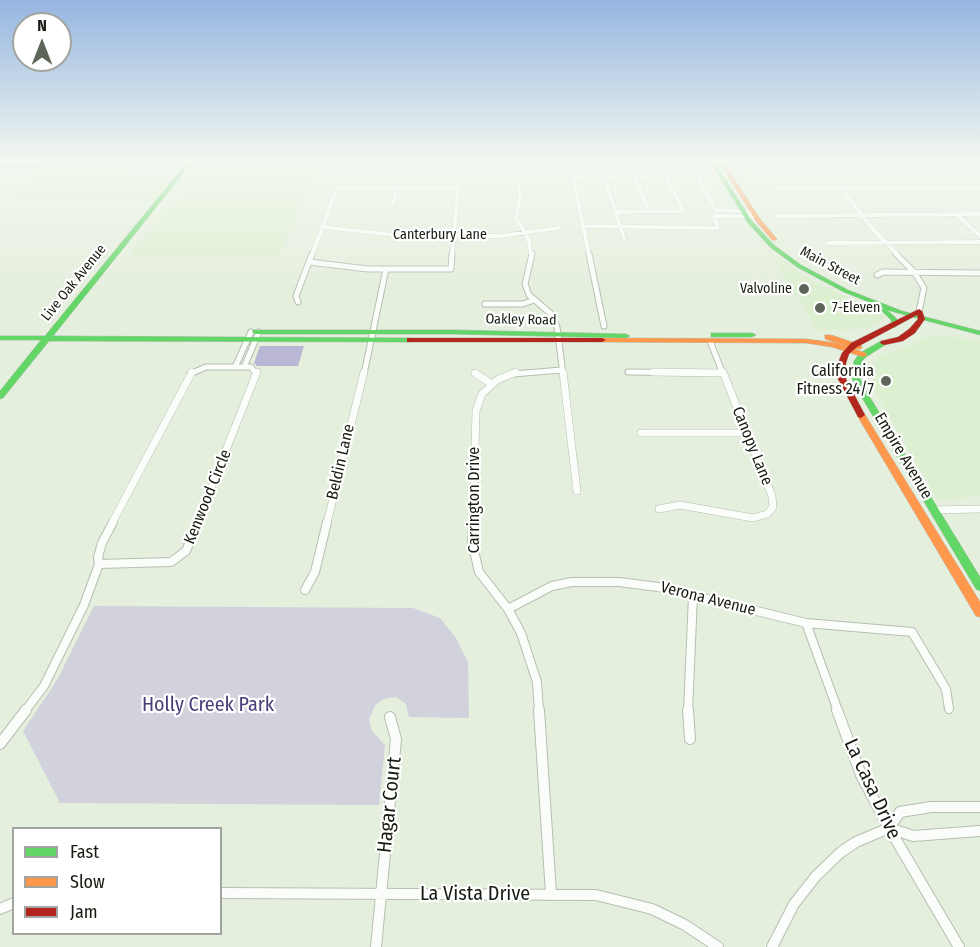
<!DOCTYPE html>
<style>
body{margin:0}
#map{position:relative;width:980px;height:947px;overflow:hidden;background:#e5efde;font-family:"Fira Sans Condensed",sans-serif}
canvas{display:block}
.legend{position:absolute;left:12px;top:827px;width:210px;height:108px;box-sizing:border-box;background:#fff;border:2px solid #a2a4a0;margin:0;padding:8px 10px;list-style:none;font-size:18px;color:#161c11}
.legend li{display:flex;align-items:center;gap:12px;height:30px}
.legend b{width:30px;border:2px solid #a2a4a0}
.north{position:absolute;left:12px;top:12px;width:60px;height:60px;box-sizing:border-box;background:#fff;border:2px solid #a2a4a0;border-radius:50%;rotate:0deg;font-size:16px;font-weight:700;line-height:24px;text-align:center;color:#161c11}
.north::after{content:'';display:block;margin:auto;width:21px;height:27px;background:#5e6659;clip-path:polygon(50% 0,100% 100%,50% 72%,0 100%)}
</style>
<div id="map">
<canvas width="980" height="947"></canvas>
<ul class="legend">
<li><b style="height:8px;background:#63d668"></b>Fast</li>
<li><b style="height:8px;background:#ff974d"></b>Slow</li>
<li><b style="height:8px;background:#b3261e"></b>Jam</li>
</ul>
<div class="north">N</div>
</div>
<script>
const g = document.querySelector('canvas').getContext('2d');
g.lineJoin = 'round';
function paint(path, color) {
  g.fillStyle = color;
  g.fill(path, 'evenodd');
}
function poly(rows) {
  const path = new Path2D();
  for (const r of rows) {
    path.moveTo(r[0], r[1]);
    for (let i = 2; i < r.length; i += 2) path.lineTo(r[i], r[i + 1]);
  }
  return path;
}
function strokePath(path, color, width, dash) {
  g.strokeStyle = color;
  g.lineWidth = width;
  g.lineCap = dash ? 'butt' : 'round';
  g.setLineDash(dash || []);
  g.stroke(path);
}
function write(font, color, halo, rows, align = 'center') {
  g.font = font + ' "Fira Sans Condensed",sans-serif';
  g.lineWidth = 4.5;
  g.setLineDash([]);
  g.textBaseline = 'middle';
  g.strokeStyle = halo;
  g.fillStyle = color;
  for (const [text, x, y, turn = 0] of rows) {
    g.save();
    g.translate(x, y);
    g.rotate((+turn || 0) * Math.PI / 180);
    g.textAlign = isNaN(turn) ? turn : align;
    if (halo) g.strokeText(text, 0, 0);
    g.fillText(text, 0, 0);
    g.restore();
  }
}
paint(poly([
 [54,160,187,160,181,168,128,168,114,182,169,182,153,201,5,202],
 [204,160,321,160,277,257,128,257],
 [582,160,707,160,713,169,585,169],
 [722,160,758,160,764,170,729,169],
 [780,258,814,282,882,312,885,318,866,329,818,330,774,259],
 [926,337,956,337,980,342,980,496,938,500,871,385,873,363,883,354,904,349]
]), '#ddefd1');
paint(poly([
 [94,606,413,608,440,618,456,638,468,662,469,718,409,717,406,704,396,697,384,699,376,704,369,719,372,731,385,745,379,805,60,803,23,731,57,680]
]), '#d1d2dc');
paint(poly([
 [0,160,54,160,44,168,0,168],
 [260,346,304,346,298,366,257,366,254,363]
]), '#bab7d4');
const streetFar4 = poly([
 [931,160,980,161],
 [604,176,624,238],
 [635,176,649,211],
 [697,176,716,210],
 [519,181,520,197,516,217,529,240,531,255],
 [775,188,980,188],
 [841,188,871,227,898,255],
 [393,204,397,189],
 [716,210,752,212],
 [615,212,683,211,666,176],
 [956,214,980,236],
 [714,216,755,216],
 [778,216,980,214],
 [582,226,718,228,714,216],
 [322,227,403,236,500,236,559,228],
 [828,243,980,242],
 [312,255,337,188,458,188,452,255],
 [589,255,573,176,721,176]
]);
const streetFar3 = poly([
 [532,254,525,284,529,295,550,313,557,327,563,374],
 [589,254,604,326],
 [896,254,914,272,924,288,919,311],
 [309,262,368,269,451,269,452,254],
 [877,275,883,272,980,273],
 [298,302,296,296,312,254],
 [485,304,523,304,534,300],
 [710,341,723,374],
 [235,367,251,332],
 [244,367,259,332],
 [628,372,722,373],
 [190,374,206,367,251,367,256,374],
 [364,374,386,269],
 [513,374,562,370]
]);
const streetFar2 = poly([
 [563,372,577,491],
 [653,372,722,373],
 [475,373,492,384],
 [641,433,746,433],
 [659,509,680,505,753,518,767,514,773,507,772,496,723,372],
 [934,510,980,509],
 [112,523,192,372],
 [197,523,257,372],
 [327,523,364,372],
 [473,523,476,411,482,394,497,380,516,372]
]);
const streetFar1 = poly([
 [113,522,102,543,98,557,99,564,171,562,186,551,198,522],
 [473,522,472,542,479,572,508,609,521,633,537,682,539,711],
 [305,590,315,572,327,522],
 [508,609,552,586,572,582,619,582,658,587,806,623,912,632,946,689,949,709],
 [806,623,838,711],
 [25,711,44,686,84,605,99,564],
 [688,711,693,596]
]);
const street = poly([
 [539,710,551,894],
 [688,710,690,739],
 [837,710,861,775,889,828,959,947],
 [0,744,26,710],
 [889,828,913,836,980,831],
 [220,893,596,895,652,909,685,925,718,947],
 [0,909,14,903],
 [376,947,396,739,390,717],
 [772,947,794,904,816,876,841,852,856,842,889,828,900,812,931,807,980,807]
]);
const fast = poly([
 [189,160,194,160,53,336,410,338,413,338,413,342,49,341,3,398,0,399,0,391,41,340,0,340,0,336,45,336,189,160],
 [709,160,713,160,752,221,774,245,801,265,848,290,902,311,980,331,980,335,887,310,897,319,896,327,892,327,891,320,881,310,884,308,844,292,797,267,770,247,748,223,709,160],
 [253,330,453,330,626,334,630,336,626,338,453,334,256,334,252,332,253,330],
 [711,333,752,333,756,335,752,337,711,337,711,333],
 [881,341,887,341,888,343,866,357,862,361,860,378,863,386,980,577,980,591,976,589,855,386,852,378,854,361,860,353,881,341]
]);
const slow = poly([
 [718,160,722,160,760,219,777,239,776,240,772,240,756,221,718,160],
 [825,335,831,335,861,345,862,347,861,349,855,349,825,339,825,335],
 [599,338,806,339,836,343,866,353,867,355,863,357,832,347,806,343,602,342,599,342,599,338],
 [861,412,864,413,980,602,980,617,976,616,858,417,857,415,861,412]
]);
const jam = poly([
 [919,309,922,311,925,319,915,333,903,341,884,345,880,343,881,341,898,337,909,329,918,319,917,315,857,347,849,354,846,363,846,379,865,415,861,418,858,417,838,379,838,363,842,353,851,343,919,309],
 [407,338,602,338,606,340,602,342,407,342,407,338]
]);
strokePath(streetFar4, '#b6bfb1', 4.5);
strokePath(streetFar3, '#b6bfb1', 7);
strokePath(streetFar2, '#b6bfb1', 8);
strokePath(streetFar1, '#b6bfb1', 10);
strokePath(street, '#b6bfb1', 12);
strokePath(fast, '#b6bfb1', 1);
strokePath(slow, '#b6bfb1', 1);
strokePath(jam, '#b6bfb1', 1);
strokePath(streetFar4, '#fbfdfa', 4);
strokePath(streetFar3, '#fbfdfa', 5);
strokePath(streetFar2, '#fbfdfa', 7);
strokePath(streetFar1, '#fbfdfa', 8);
strokePath(street, '#fbfdfa', 10);
paint(fast, '#63d668');
paint(slow, '#ff974d');
paint(jam, '#b3261e');
const sky = g.createLinearGradient(0, 0, 0, 293);
sky.addColorStop(0, '#95b5e0');
sky.addColorStop(0.55, '#f3f8f0');
sky.addColorStop(1, '#f3f8f000');
g.fillStyle = sky;
g.fillRect(0, 0, 980, 293);
for (const [x, y, r, color] of [
 [804,289,6,"#5e6659"],
 [820,308,6,"#5e6659"],
 [886,381,6,"#5e6659"]
]) {
  const dot = new Path2D();
  dot.arc(x, y, r, 0, 2 * Math.PI);
  g.fillStyle = color;
  g.fill(dot);
  strokePath(dot, '#fff', 2);
}
write('14px', '#161c11', '#fff', [
 ["Canterbury Lane",440,235],
 ["Main Street",830,266,28],
 ["Live Oak Avenue",74,283,-51],
 ["Oakley Road",521,320,1]
]);
write('14px', '#161c11', '#fff', [
 ["Valvoline",792,289],
 ["7-Eleven",832,308,"left"]
], 'right');
write('16px', '#161c11', '#fff', [
 ["California",874,372],
 ["Fitness 24/7",874,390]
], 'right');
write('16px', '#161c11', '#fff', [
 ["Canopy Lane",752,446,68],
 ["Empire Avenue",903,456,59],
 ["Beldin Lane",341,462,-77],
 ["Kenwood Circle",208,497,-68],
 ["Carrington Drive",475,500,-90],
 ["Verona Avenue",708,599,14]
]);
write('20px', '#4a3b79', '#fff', [
 ["Holly Creek Park",208,705]
]);
write('20px', '#161c11', '#fff', [
 ["La Casa Drive",872,789,65],
 ["Hagar Court",390,805,-84],
 ["La Vista Drive",475,894]
]);
</script>
